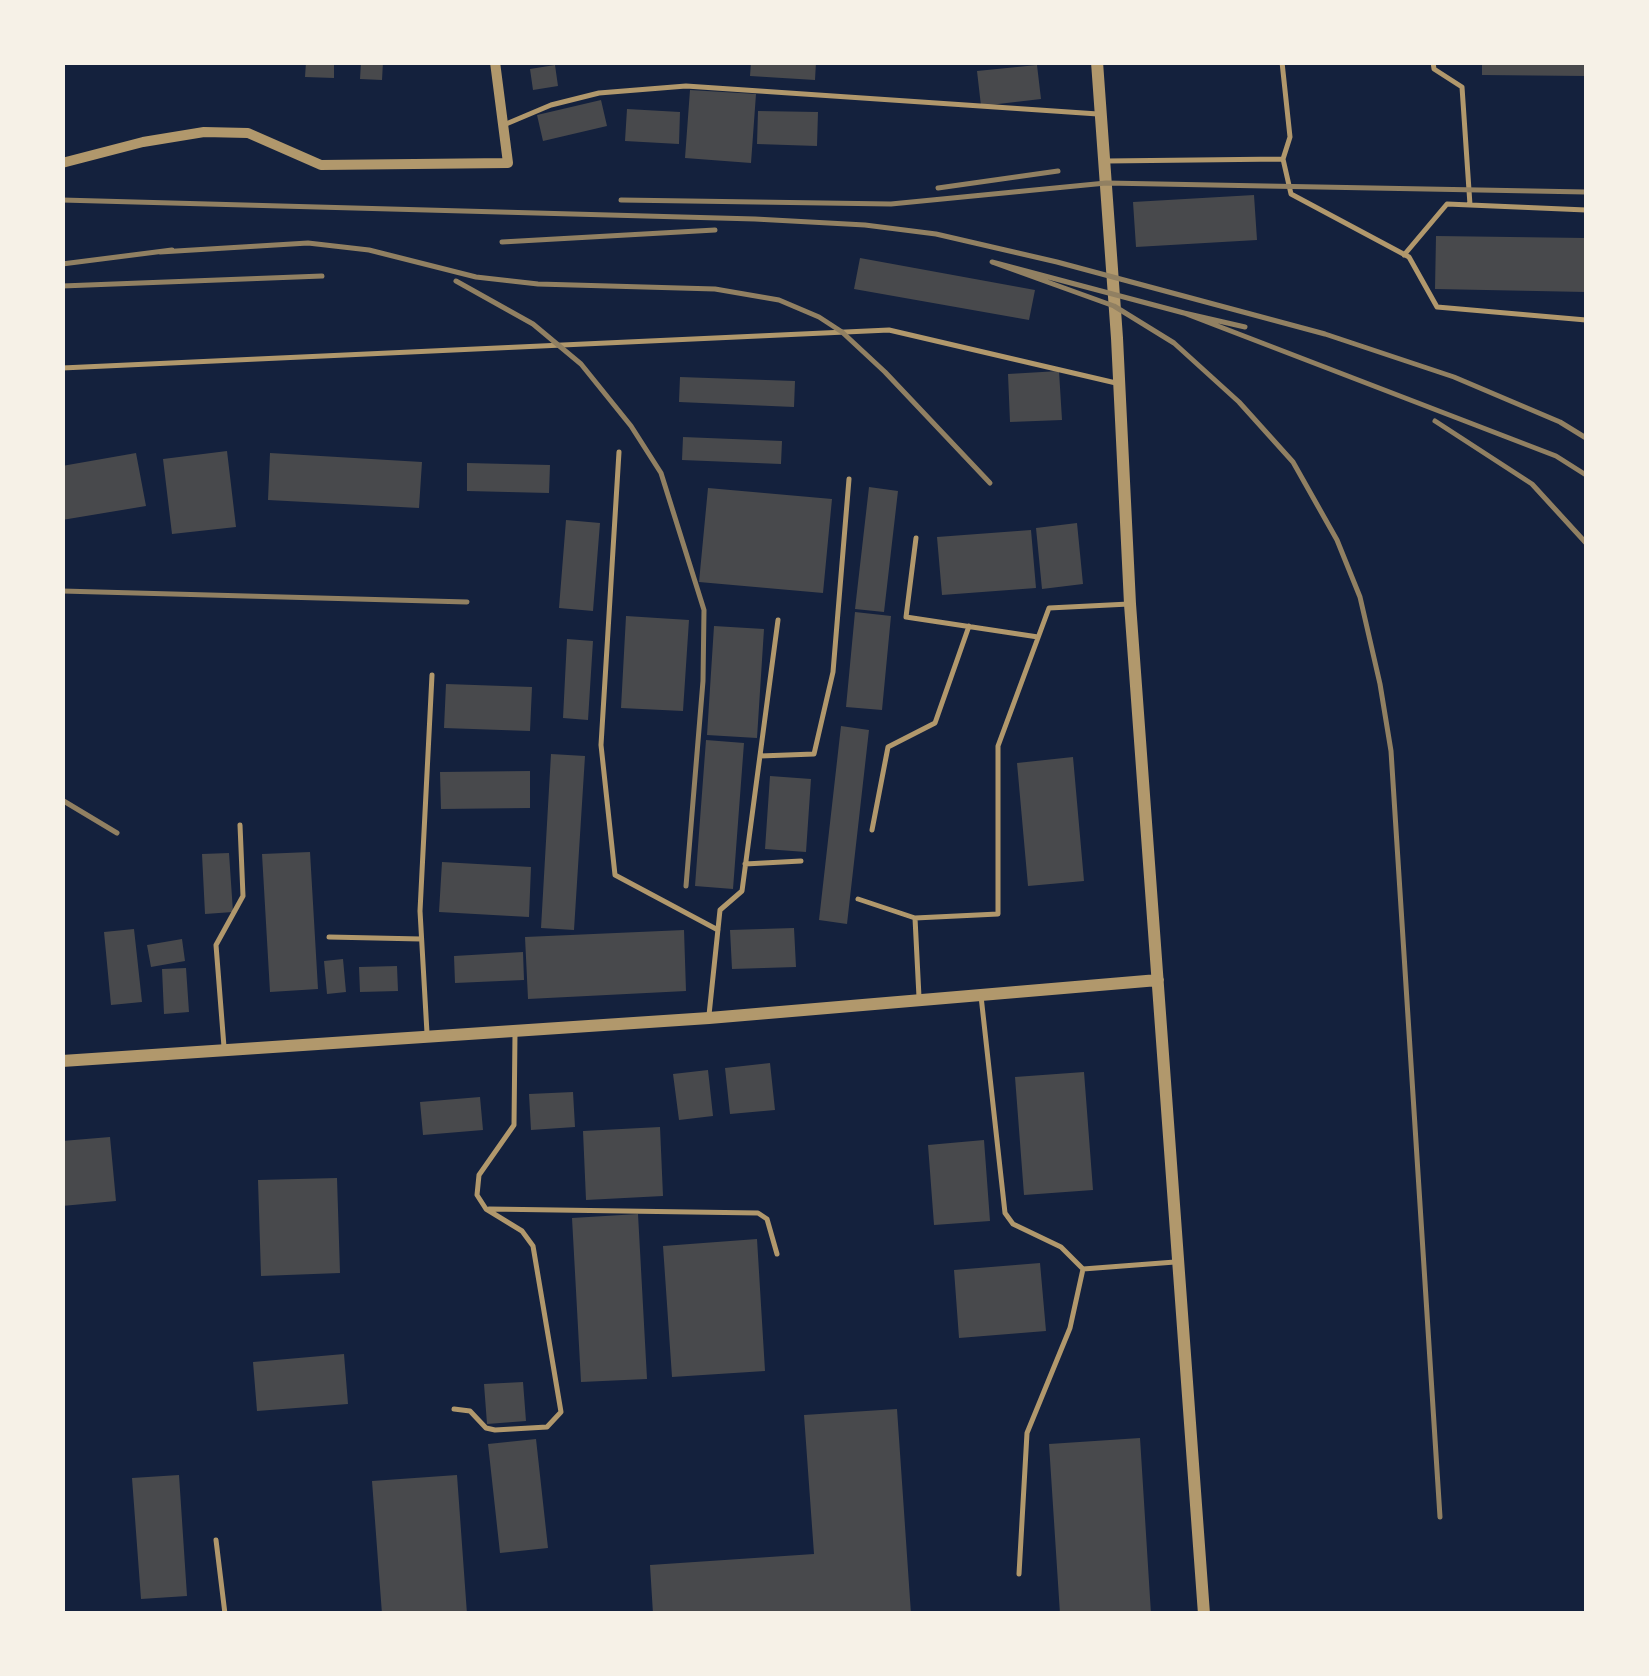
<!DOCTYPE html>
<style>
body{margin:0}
#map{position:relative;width:1649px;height:1676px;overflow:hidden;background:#14213d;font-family:"Exo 2",sans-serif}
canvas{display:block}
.frame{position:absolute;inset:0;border:65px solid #f6f1e7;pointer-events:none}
</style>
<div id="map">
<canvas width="1649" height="1676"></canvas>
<div class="frame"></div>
</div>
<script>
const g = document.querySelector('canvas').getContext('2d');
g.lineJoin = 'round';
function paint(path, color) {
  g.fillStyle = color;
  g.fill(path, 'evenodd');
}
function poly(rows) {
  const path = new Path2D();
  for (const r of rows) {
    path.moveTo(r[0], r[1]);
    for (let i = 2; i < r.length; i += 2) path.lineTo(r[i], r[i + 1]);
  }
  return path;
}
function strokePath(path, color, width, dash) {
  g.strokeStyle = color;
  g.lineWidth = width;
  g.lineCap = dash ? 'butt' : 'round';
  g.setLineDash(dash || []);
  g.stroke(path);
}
paint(poly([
 [306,62,334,62,334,78,305,77],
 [361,62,383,62,382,80,360,79],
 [751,62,816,62,815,80,750,76],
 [1482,62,1586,62,1586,76,1482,75],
 [555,65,558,86,533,90,530,69],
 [1037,65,1041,99,981,106,977,71],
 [690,90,756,94,751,163,685,158],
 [601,100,607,126,543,141,537,115],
 [627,109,680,112,679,144,625,141],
 [758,111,818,112,817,146,757,144],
 [1254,195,1257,240,1136,247,1133,202],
 [1436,236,1586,238,1586,292,1435,289],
 [860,258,1035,290,1029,320,854,289],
 [1059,371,1062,420,1010,422,1008,374],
 [680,377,795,381,794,407,679,402],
 [683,437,782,441,781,464,682,460],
 [227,451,236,527,172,534,163,459],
 [136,453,146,506,62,520,62,466],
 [270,453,422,462,419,508,268,500],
 [467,463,550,465,549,493,467,491],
 [869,487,898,491,884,612,855,609],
 [708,488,832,499,823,593,699,582],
 [566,520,600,523,593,611,559,608],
 [1077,523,1083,584,1042,589,1036,528],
 [1031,530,1036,588,942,595,937,537],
 [855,612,891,616,882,710,846,707],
 [626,616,689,620,683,711,621,708],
 [714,626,764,629,757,738,707,735],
 [567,639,593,641,588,720,563,718],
 [446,684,532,687,530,731,444,728],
 [841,726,869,730,847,924,819,920],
 [706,740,744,743,733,889,695,886],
 [551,754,585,756,574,930,541,928],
 [1073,757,1084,881,1028,886,1017,763],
 [530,771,530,808,441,809,440,772],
 [770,776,811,779,806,852,765,849],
 [310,852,318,989,270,992,262,854],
 [229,853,233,912,205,914,202,854],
 [442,862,531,867,529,917,439,912],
 [794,928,796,967,732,969,730,930],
 [134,929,142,1002,111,1005,104,932],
 [684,930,686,991,528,999,525,937],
 [182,939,185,961,151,967,147,945],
 [523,952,524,980,455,983,454,956],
 [343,959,346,992,327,994,324,961],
 [397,966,398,991,360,992,359,967],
 [186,968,189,1012,164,1014,162,969],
 [770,1063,775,1110,730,1114,725,1068],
 [708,1070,713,1116,679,1120,673,1074],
 [1084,1072,1093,1190,1024,1195,1015,1077],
 [573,1092,575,1127,531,1130,529,1094],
 [480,1097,483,1130,423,1135,420,1102],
 [660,1127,663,1196,586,1200,583,1131],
 [110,1137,116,1201,62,1206,62,1141],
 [984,1140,990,1221,934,1225,928,1145],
 [337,1178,340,1273,261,1276,258,1180],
 [638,1214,647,1379,581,1382,572,1218],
 [757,1239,765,1371,672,1377,663,1246],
 [1040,1263,1046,1331,959,1338,954,1270],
 [344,1354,348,1404,257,1411,253,1362],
 [523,1382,526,1421,487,1424,484,1384],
 [897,1409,911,1614,653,1614,650,1565,814,1554,804,1415],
 [1140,1438,1151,1614,1060,1614,1049,1444],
 [536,1439,548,1548,500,1553,488,1444],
 [179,1475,187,1596,141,1599,132,1478],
 [457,1475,467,1614,382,1614,372,1481]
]), '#48494c');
strokePath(poly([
 [1282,62,1290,137,1283,159],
 [1433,62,1434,69,1462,87,1470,205],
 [506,124,551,105,599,93,686,86,1098,114],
 [1107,161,1283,159,1291,194,1409,257,1437,307,1586,320],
 [1404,255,1447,204,1586,210],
 [62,368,889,330,1116,383],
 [619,452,601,745,615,875,718,930],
 [916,538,906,617,1038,637],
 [760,756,814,754,833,672,849,479],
 [872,830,888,747,935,723,969,626],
 [745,864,801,861],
 [858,899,915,918],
 [329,937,421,939],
 [981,996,1005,1213,1013,1224,1061,1247,1083,1269,1175,1262],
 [919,997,915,918,998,914,998,746,1049,608,1129,604],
 [709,1015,720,910,742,891,778,620],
 [427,1033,420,911,432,675],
 [224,1047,216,945,243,896,240,825],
 [489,1209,758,1213,767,1219,777,1254],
 [454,1409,470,1411,486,1428,495,1430,547,1427,561,1412,533,1246,522,1231,486,1209,477,1195,479,1175,514,1125,515,1034],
 [216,1540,225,1614],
 [1019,1574,1027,1433,1070,1328,1083,1269]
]), '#b1986c', 5);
strokePath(poly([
 [62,163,143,142,204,132,248,133,321,165,508,163,495,62]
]), '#b1986c', 10);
strokePath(poly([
 [1097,62,1117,338,1130,604,1204,1614],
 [62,1061,709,1018,1158,980]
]), '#b1986c', 12);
strokePath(poly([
 [938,188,1058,171],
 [62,200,755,219,865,225,936,234,1057,262,1325,334,1454,377,1560,422,1586,438],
 [621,200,891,204,1106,183,1586,192],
 [502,242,715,230],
 [160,252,308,243,369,250,476,277,538,284,715,289,779,300,819,317,842,332,885,372,990,483],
 [62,264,172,250],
 [456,281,533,324,581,364,631,426,661,473,704,610,703,681,686,886],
 [62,286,322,276],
 [1184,313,992,262,1114,306,1174,343,1239,402,1293,462,1337,540,1360,597,1380,684,1391,751,1440,1517],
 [1245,327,1184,313,1556,456,1586,475],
 [1435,421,1532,484,1586,543],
 [62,591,467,602],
 [62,800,117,833]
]), '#918062', 5);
</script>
